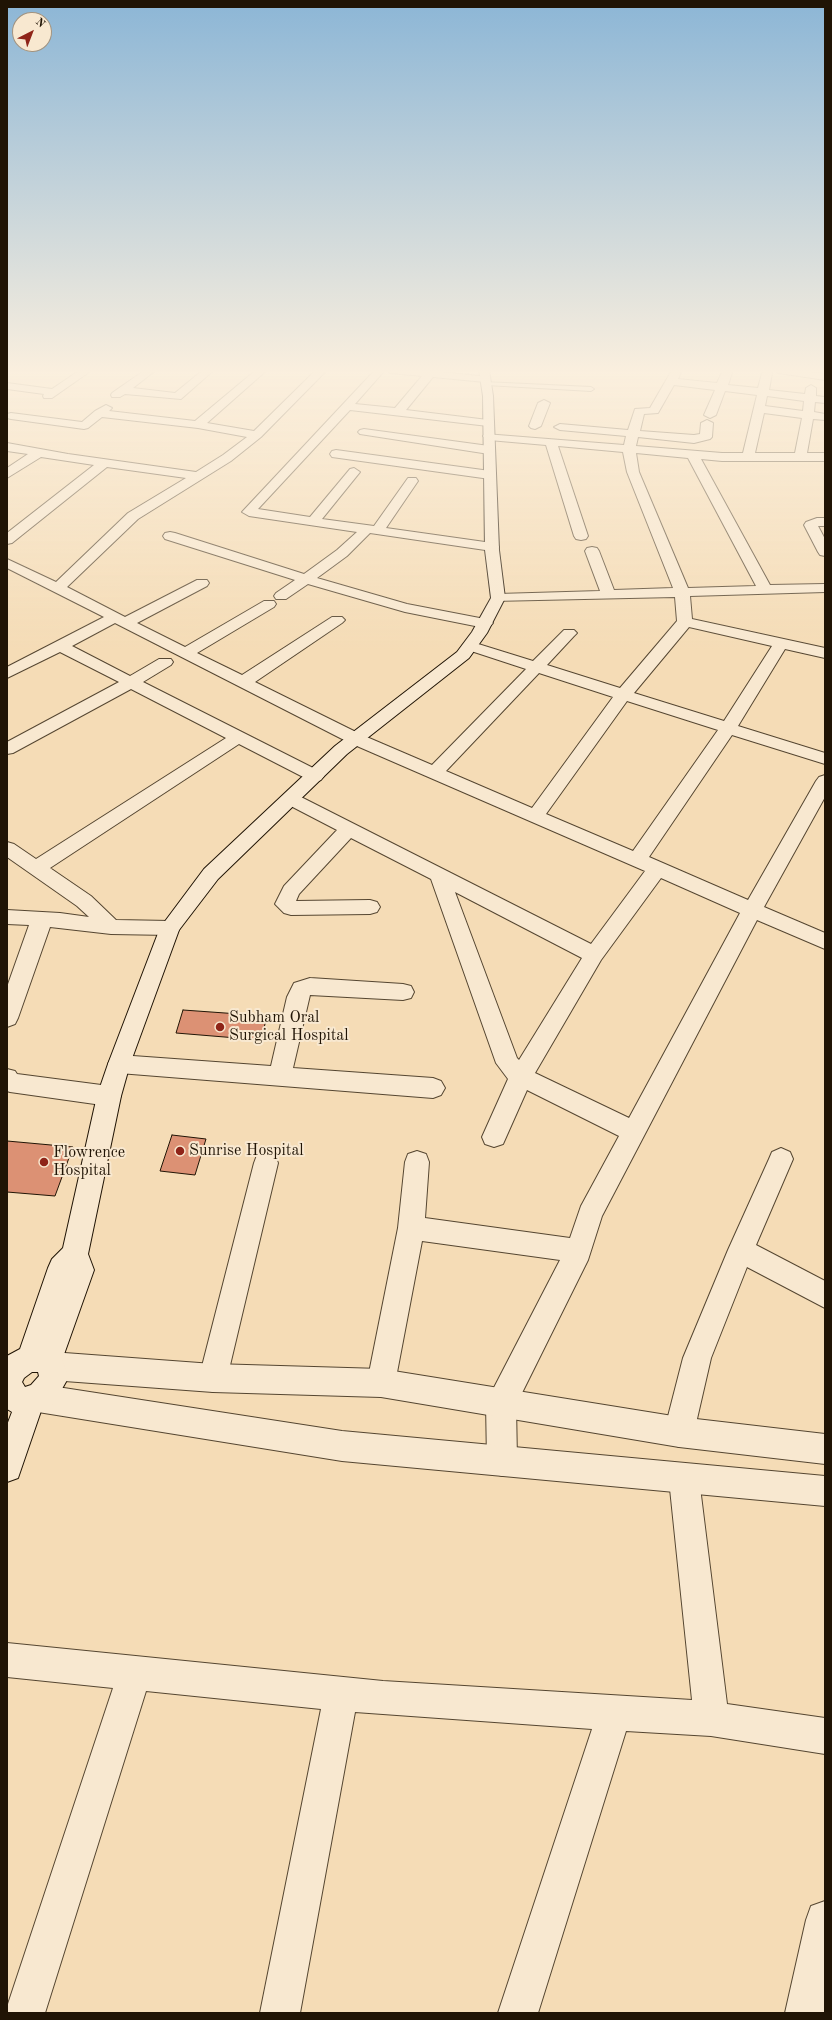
<!DOCTYPE html>
<style>
body{margin:0}
#map{position:relative;width:832px;height:2020px;overflow:hidden;background:#f5dcb6;font-family:"Old Standard TT",serif}
canvas{display:block}
.frame{position:absolute;inset:0;border:8px solid #201405;pointer-events:none}
.north{position:absolute;left:12px;top:12px;width:40px;height:40px;box-sizing:border-box;background:#f8e8d0;border:1px solid #a2937f;border-radius:50%;rotate:42deg;font-size:11px;font-weight:700;line-height:16px;text-align:center;color:#201405}
.north::after{content:'';display:block;margin:auto;width:14px;height:18px;background:#8f2418;clip-path:polygon(50% 0,100% 100%,50% 72%,0 100%)}
</style>
<div id="map">
<canvas width="832" height="2020"></canvas>
<div class="frame"></div>
<div class="north">N</div>
</div>
<script>
const g = document.querySelector('canvas').getContext('2d');
g.lineJoin = 'round';
function paint(path, color) {
  g.fillStyle = color;
  g.fill(path, 'evenodd');
}
function poly(rows) {
  const path = new Path2D();
  for (const r of rows) {
    path.moveTo(r[0], r[1]);
    for (let i = 2; i < r.length; i += 2) path.lineTo(r[i], r[i + 1]);
  }
  return path;
}
function strokePath(path, color, width, dash) {
  g.strokeStyle = color;
  g.lineWidth = width;
  g.lineCap = dash ? 'butt' : 'round';
  g.setLineDash(dash || []);
  g.stroke(path);
}
function write(font, color, halo, rows, align = 'center') {
  g.font = font + ' "Old Standard TT",serif';
  g.lineWidth = 4;
  g.setLineDash([]);
  g.textBaseline = 'middle';
  g.strokeStyle = halo;
  g.fillStyle = color;
  for (const [text, x, y, turn = 0] of rows) {
    g.save();
    g.translate(x, y);
    g.rotate((+turn || 0) * Math.PI / 180);
    g.textAlign = isNaN(turn) ? turn : align;
    if (halo) g.strokeText(text, 0, 0);
    g.fillText(text, 0, 0);
    g.restore();
  }
}
const building = poly([
 [183,1010,267,1016,261,1040,176,1033,183,1010],
 [172,1135,206,1139,195,1175,160,1171,172,1135],
 [7,1141,73,1147,55,1196,7,1192,7,1141]
]);
paint(building, '#dc9174');
strokePath(building, '#201405', 1);
const service = poly([
 [484,382,591,387,594,389,591,391,486,385,484,382]
]);
const minor = poly([
 [80,370,92,370,52,398,44,398,43,396,44,394,7,389,7,383,52,389,80,370],
 [145,370,156,370,133,388,175,393,203,370,214,370,181,399,125,394,120,397,112,397,111,395,112,393,145,370],
 [256,370,267,370,207,423,254,431,316,370,327,370,261,437,231,461,138,519,67,587,125,617,197,580,207,580,209,583,207,586,137,623,185,647,264,601,274,601,276,604,274,607,197,653,242,675,332,617,342,617,345,620,342,623,255,682,362,735,432,765,526,669,465,649,462,646,465,643,475,643,533,661,564,630,574,630,577,633,574,636,547,665,620,688,677,621,675,597,493,601,491,598,493,595,498,594,600,591,585,551,587,548,592,547,597,548,599,551,614,590,673,588,627,472,623,452,558,446,588,536,586,539,581,540,576,539,574,536,546,445,489,440,485,438,483,436,485,434,624,445,626,436,560,430,554,427,560,424,628,430,635,409,650,408,672,370,682,370,678,379,717,383,723,370,733,370,728,385,758,388,762,373,767,370,772,373,769,390,805,394,806,388,811,385,816,388,816,396,825,397,825,403,815,402,814,412,825,414,825,420,813,419,807,453,825,453,825,461,722,461,701,459,770,585,825,584,825,592,690,596,692,619,825,648,825,658,785,649,738,726,825,753,825,764,732,735,649,857,748,900,816,781,819,777,825,775,825,797,764,907,825,933,825,949,757,920,602,1216,588,1260,516,1405,517,1461,513,1472,502,1476,491,1472,487,1461,486,1403,560,1260,422,1241,395,1383,391,1393,381,1397,371,1393,367,1383,398,1228,405,1162,408,1154,417,1151,426,1154,429,1162,425,1218,570,1238,581,1206,619,1136,527,1090,503,1144,494,1147,485,1144,482,1137,508,1079,496,1063,431,879,351,838,299,894,296,901,370,900,377,902,380,907,377,912,370,914,291,915,284,913,275,904,284,886,337,830,285,803,282,799,285,795,291,793,297,795,591,944,645,871,350,743,115,623,72,646,130,676,159,659,171,659,173,662,171,665,143,682,321,772,324,776,321,780,315,782,309,780,239,744,50,868,91,896,116,920,170,921,177,923,180,928,177,933,170,935,111,934,50,927,18,1018,15,1024,7,1027,7,987,29,925,7,924,7,910,60,913,89,917,77,906,7,857,7,842,14,844,36,859,226,738,131,689,13,753,7,754,7,742,119,682,60,652,7,678,7,667,104,617,7,568,7,559,56,582,128,513,186,478,107,467,12,543,7,544,7,533,94,465,41,457,7,478,7,468,28,454,7,451,7,443,68,454,196,472,223,455,247,437,198,428,102,417,88,428,84,429,11,419,7,418,7,414,11,413,82,422,95,411,106,405,112,408,109,411,195,421,256,370],
 [674,385,715,390,704,415,710,418,716,415,725,391,757,395,743,453,722,453,636,446,638,437,694,443,710,439,712,437,713,423,707,420,701,423,700,434,694,435,640,431,644,414,658,413,674,385],
 [767,396,804,401,803,411,765,406,767,396],
 [764,413,802,418,795,453,755,453,764,413],
 [636,453,688,458,756,586,688,588,639,472,636,453],
 [689,627,772,646,724,721,634,693,689,627],
 [539,673,613,697,532,808,446,771,539,673],
 [627,701,718,730,633,851,546,814,627,701],
 [661,878,740,913,629,1118,535,1073,601,960,661,878],
 [455,892,582,958,519,1060,517,1058,455,892],
 [375,370,385,370,355,404,395,408,422,376,391,373,386,370,421,370,489,377,490,379,485,382,433,377,406,410,488,420,494,423,488,426,350,410,258,509,310,517,350,469,354,468,360,472,322,519,374,526,408,478,416,478,418,481,386,528,492,543,497,544,499,547,497,550,492,551,370,533,347,556,317,578,407,604,490,620,493,623,490,626,485,628,405,612,308,584,286,599,276,599,274,596,276,593,295,580,165,539,163,536,165,533,170,532,175,533,304,574,337,550,357,532,249,516,242,512,375,370],
 [774,370,798,370,825,374,825,380,779,373,774,370],
 [544,400,550,403,541,426,535,429,531,428,529,426,538,403,544,400],
 [364,429,489,446,495,450,489,454,360,434,358,432,360,430,364,429],
 [336,450,490,471,496,475,490,479,332,457,330,454,332,451,336,450],
 [817,518,825,518,825,526,818,526,825,539,825,556,820,555,818,552,804,525,806,522,817,518],
 [310,978,403,984,411,986,414,992,411,998,403,1000,310,995,293,1068,433,1078,441,1081,445,1088,441,1095,433,1098,119,1073,111,1070,108,1064,111,1058,119,1055,271,1066,287,997,294,983,310,978],
 [7,1069,15,1071,17,1074,109,1086,117,1089,121,1096,117,1103,109,1106,10,1092,7,1091,7,1069],
 [781,1148,790,1152,793,1159,756,1245,825,1281,825,1308,747,1267,711,1358,694,1432,689,1442,679,1447,669,1442,664,1432,683,1358,728,1250,769,1159,772,1152,781,1148],
 [266,1152,275,1155,278,1163,227,1378,223,1388,213,1392,203,1388,199,1378,254,1163,257,1155,266,1152],
 [684,1464,695,1468,699,1479,727,1704,825,1718,825,1754,711,1736,626,1731,538,2013,498,2013,592,1729,355,1712,300,2013,260,2013,321,1709,146,1691,45,2013,7,2013,7,2007,113,1688,7,1677,7,1643,383,1681,692,1700,669,1479,673,1468,684,1464],
 [825,1901,825,2013,785,2013,806,1920,811,1906,825,1901]
]);
const tertiary = poly([
 [51,1352,213,1364,381,1369,679,1417,825,1434,825,1464,679,1447,381,1397,213,1392,51,1380,41,1376,37,1366,41,1356,51,1352],
 [38,1384,342,1431,825,1476,825,1506,342,1461,38,1412,28,1408,24,1398,28,1388,38,1384]
]);
const secondary = poly([
 [479,370,489,370,493,396,499,550,505,598,487,633,469,658,347,754,218,879,179,930,130,1064,121,1096,88,1254,94,1270,62,1360,67,1372,67,1380,54,1403,41,1411,18,1478,7,1482,7,1425,12,1412,7,1409,7,1356,20,1349,48,1268,52,1259,63,1248,97,1096,108,1064,160,928,204,869,335,746,457,652,472,632,491,598,485,550,483,396,479,370],
 [32,1372,38,1372,39,1376,31,1385,25,1387,22,1382,24,1378,32,1372]
]);
strokePath(service, '#554631', 2);
strokePath(minor, '#554631', 2);
strokePath(tertiary, '#554631', 2);
strokePath(secondary, '#201405', 2);
paint(service, '#f8e8d0');
paint(minor, '#f8e8d0');
paint(tertiary, '#f8e8d0');
paint(secondary, '#f8e8d0');
const sky = g.createLinearGradient(0, 0, 0, 652);
sky.addColorStop(0, '#8cb6d6');
sky.addColorStop(0.57, '#faefde');
sky.addColorStop(1, '#faefde00');
g.fillStyle = sky;
g.fillRect(0, 0, 832, 652);
for (const [x, y, r, color] of [
 [220,1027,5,"#8f2418"],
 [180,1151,5,"#8f2418"],
 [44,1162,5,"#8f2418"]
]) {
  const dot = new Path2D();
  dot.arc(x, y, r, 0, 2 * Math.PI);
  g.fillStyle = color;
  g.fill(dot);
  strokePath(dot, '#f8e8d0', 1.5);
}
write('16px', '#201405', '#f8e8d0', [
 ["Subham Oral",229,1018],
 ["Surgical Hospital",229,1036],
 ["Sunrise Hospital",189,1151],
 ["Flowrence",53,1153],
 ["Hospital",53,1171]
], 'left');
</script>
